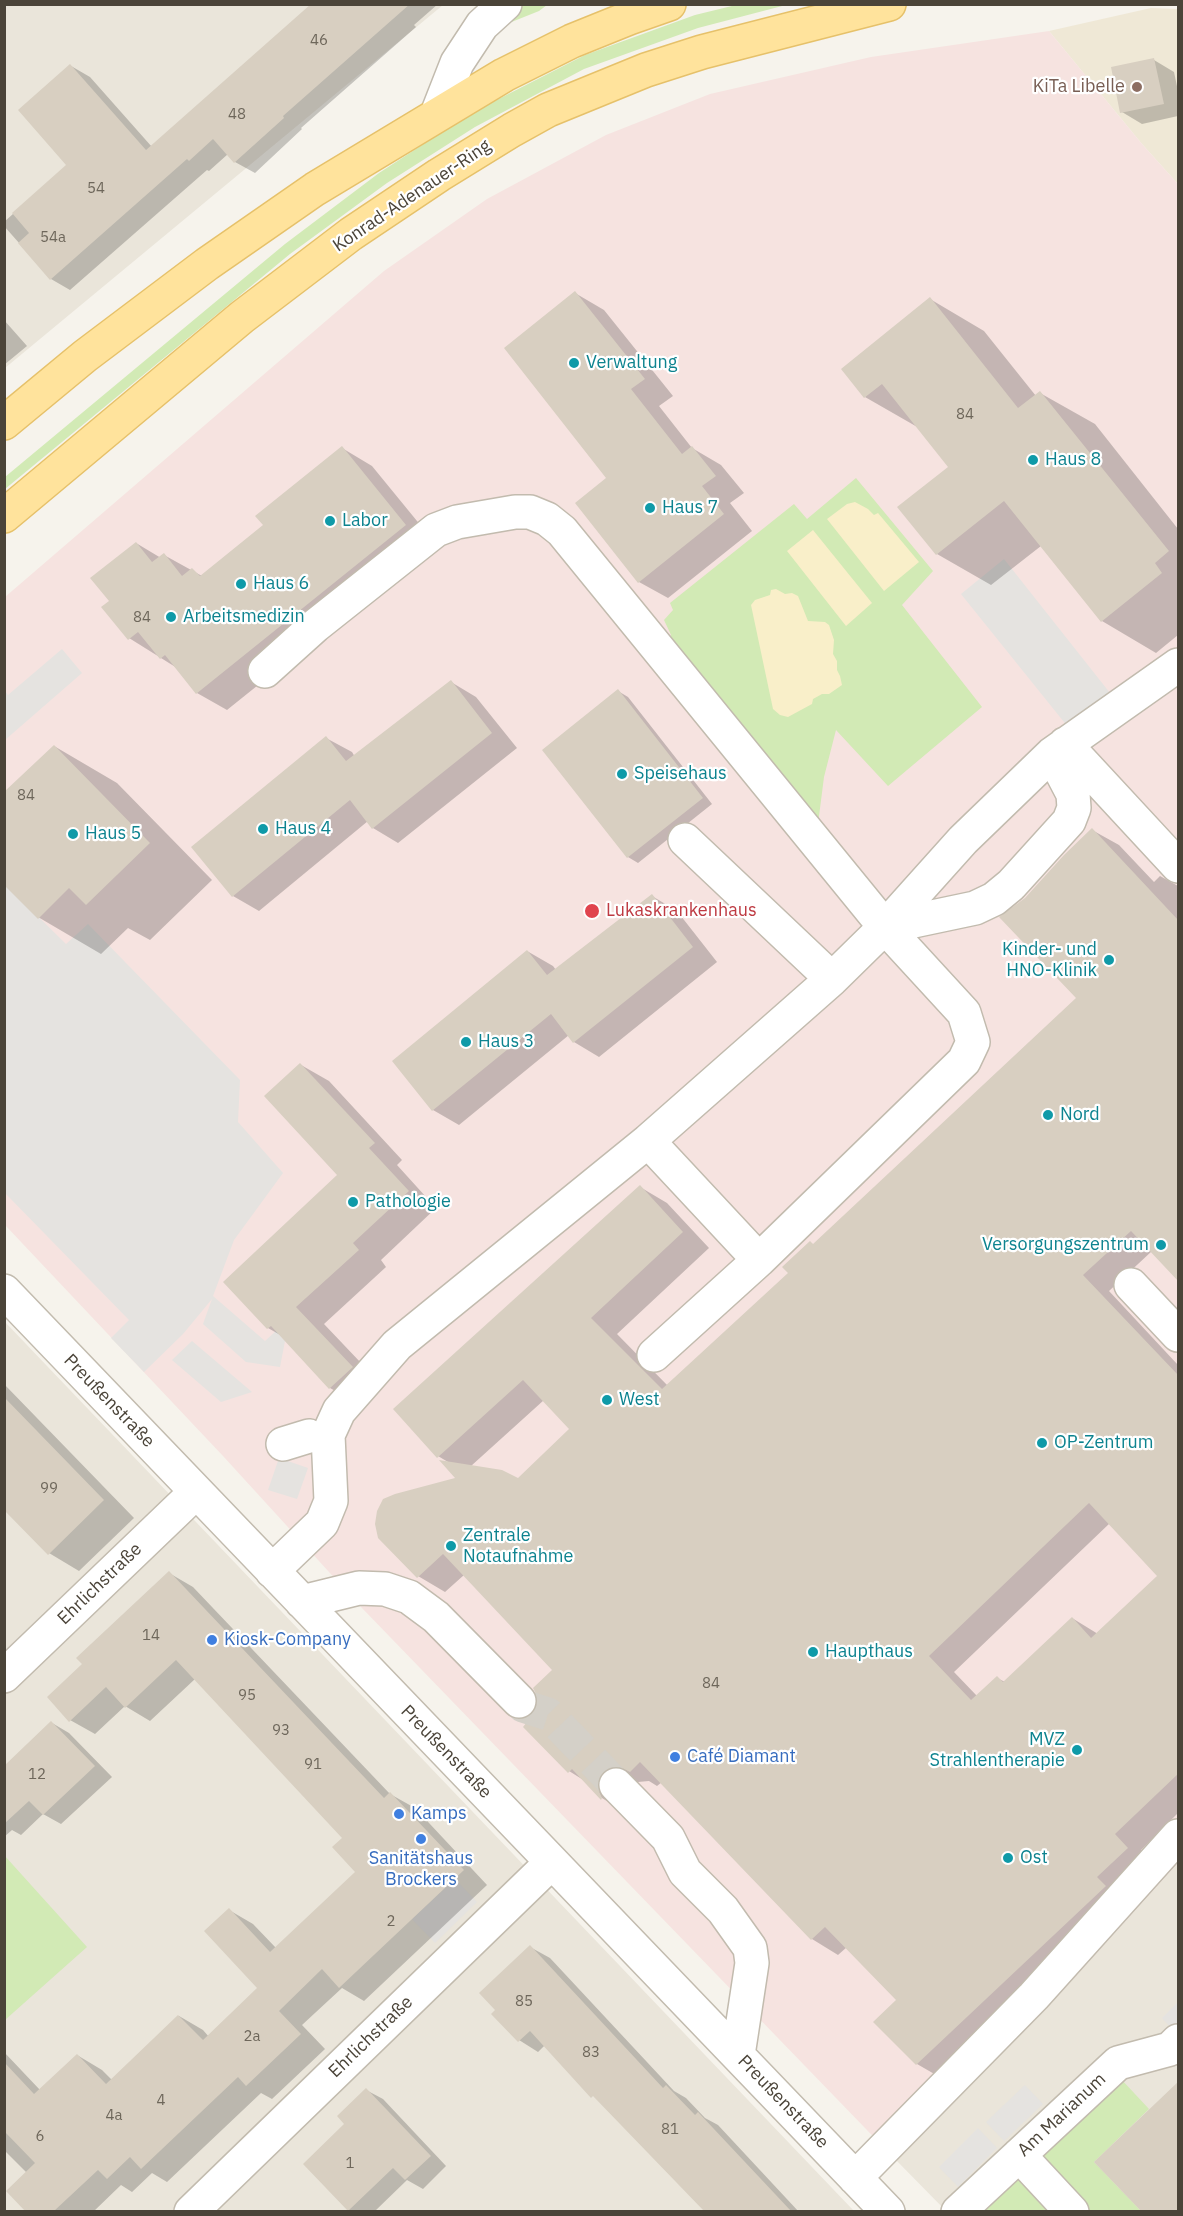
<!DOCTYPE html>
<meta charset="utf-8">
<style>
body{margin:0}
#map{position:relative;width:1183px;height:2216px;overflow:hidden;background:#f6f3ec;font-family:"IBM Plex Sans",sans-serif}
canvas{display:block}
.frame{position:absolute;inset:0;border:6px solid #4b4439;pointer-events:none}
</style>
<div id="map">
<canvas width="1183" height="2216"></canvas>
<div class="frame"></div>
</div>
<script>
const g = document.querySelector('canvas').getContext('2d');
g.lineJoin = 'round';
function paint(path, color) {
  g.fillStyle = color;
  g.fill(path, 'evenodd');
}
function poly(rows) {
  const path = new Path2D();
  for (const r of rows) {
    path.moveTo(r[0], r[1]);
    for (let i = 2; i < r.length; i += 2) path.lineTo(r[i], r[i + 1]);
  }
  return path;
}
function strokePath(path, color, width, dash) {
  g.strokeStyle = color;
  g.lineWidth = width;
  g.lineCap = dash ? 'butt' : 'round';
  g.setLineDash(dash || []);
  g.stroke(path);
}
function write(font, color, halo, rows, align = 'center') {
  g.font = font + ' "IBM Plex Sans",sans-serif';
  g.lineWidth = 4.5;
  g.setLineDash([]);
  g.textBaseline = 'middle';
  g.strokeStyle = halo;
  g.fillStyle = color;
  for (const [text, x, y, turn = 0] of rows) {
    g.save();
    g.translate(x, y);
    g.rotate((+turn || 0) * Math.PI / 180);
    g.textAlign = isNaN(turn) ? turn : align;
    if (halo) g.strokeText(text, 0, 0);
    g.fillText(text, 0, 0);
    g.restore();
  }
}
paint(poly([
 [5,5,443,5,5,368],
 [5,1322,854,2211,5,2211],
 [1178,1863,1178,2211,946,2211,895,2159,1047,2008]
]), '#eae5da');
paint(poly([
 [1151,8,1178,9,1178,184,1142,144,1049,31]
]), '#efe8d6');
paint(poly([
 [1049,31,1142,144,1178,184,1178,1863,1047,2008,895,2159,361,1607,223,1456,5,1225,5,597,384,271,487,199,606,135,710,94,871,57]
]), '#f6e3e0');
paint(poly([
 [524,5,547,5,539,11,509,23,506,20],
 [736,5,786,5,698,28,584,69,475,127,387,183,290,254,5,489,5,477,285,244,379,173,473,112,585,55,695,15],
 [856,478,933,571,902,605,982,707,888,786,836,730,824,777,818,824,669,638,671,635,664,620,673,610,670,603,794,504,807,519],
 [4,1855,87,1947,5,2020,4,2020],
 [1120,2078,1149,2109,1094,2162,1141,2211,982,2212]
]), '#d2eab5');
paint(poly([
 [855,502,868,509,874,515,878,513,919,562,884,591,827,519,847,504],
 [813,530,872,603,846,626,787,551],
 [776,589,785,594,792,593,798,596,808,621,825,622,829,625,834,640,833,654,837,661,837,670,840,676,842,685,829,694,822,694,813,699,812,704,788,717,780,715,773,709,751,605,755,600,770,595,771,590]
]), '#f9efc9');
paint(poly([
 [1004,559,1110,693,1068,727,961,594],
 [62,649,82,673,5,740,5,691,8,695],
 [4,883,66,944,88,924,240,1080,238,1122,283,1173,234,1240,213,1296,265,1341,276,1331,285,1341,280,1367,246,1362,203,1324,212,1299,183,1334,144,1372,111,1338,129,1320,5,1193],
 [192,1341,252,1392,221,1402,172,1360],
 [279,1458,308,1468,297,1499,268,1490],
 [455,1879,477,1902,435,1943,412,1919],
 [1178,2002,1178,2025,1173,2030,1162,2018],
 [1025,2085,1043,2104,1004,2141,986,2122],
 [978,2128,997,2148,958,2187,939,2167]
]), '#e5e3e0');
paint(poly([
 [314,4,438,4,414,25,416,27,301,128,302,129,255,173,235,162,228,154,209,171,207,170,70,290,51,279,4,226,4,222,68,165,71,66,90,77,152,147],
 [1154,60,1174,72,1178,91,1178,116,1142,124,1122,112],
 [575,293,604,310,673,396,659,406,692,448,721,465,744,493,730,503,752,531,668,598,639,582,608,478],
 [930,299,984,331,1036,396,1040,393,1095,424,1178,529,1178,635,1156,653,1102,621,1041,546,991,585,937,554,950,467,919,428,865,397],
 [4,320,27,346,4,365],
 [342,448,372,466,435,543,227,710,197,693,177,668,129,638,111,601,136,543,161,558,164,555,202,576,265,525],
 [451,682,476,697,517,748,398,843,373,828,368,821,259,911,233,896,326,738,352,752,355,757],
 [618,691,628,697,712,804,638,863,628,857,544,750],
 [54,746,117,783,212,880,150,940,128,928,101,954,38,917],
 [1092,830,1119,845,1154,882,1160,876,1178,886,1178,1279,1152,1251,1109,1291,1178,1365,1178,1813,1141,1850,1154,1864,943,2079,917,2064,898,2000,847,1947,838,1955,812,1939,662,1782,657,1786,649,1781,638,1782,630,1786,628,1814,602,1798,585,1781,569,1771,534,1715,539,1706,538,1695,554,1670,464,1575,445,1592,418,1576,458,1479,448,1462,438,1456,640,1187,667,1203,709,1248,617,1334,668,1386,790,1274,811,1243,814,1245,1078,998,1026,899],
 [544,1400,571,1429,518,1480,471,1466],
 [1110,1523,1159,1576,1098,1634,1072,1618,1005,1682,997,1678,977,1696,954,1672],
 [652,896,677,911,717,962,599,1057,574,1042,569,1035,459,1125,433,1110,394,1061,527,951,553,966,556,970],
 [301,1065,329,1081,402,1160,397,1165,436,1208,381,1260,386,1267,324,1324,381,1384,359,1404,330,1388,282,1336,268,1328,225,1282,339,1175],
 [4,1384,134,1518,79,1571,49,1553,4,1507],
 [169,1573,193,1587,390,1794,415,1808,487,1885,364,2001,342,1988,302,2025,325,2049,272,2099,261,2093,167,2182,152,2173,132,2192,121,2185,93,2212,27,2212,8,2191,27,2173,4,2150,4,2052,40,2090,77,2055,102,2070,112,2080,179,2016,203,2030,209,2037,260,1989,229,1910,253,1924,276,1948,357,1872,344,1838,195,1679,150,1721,125,1706,95,1734,70,1720,84,1664],
 [52,1723,69,1733,112,1777,61,1824,43,1814,21,1835,12,1830,4,1837,4,1768],
 [530,1947,550,1958,674,2091,686,2098,705,2118,718,2125,799,2212,706,2212,545,2045,538,2052,519,2040],
 [366,2090,383,2099,446,2166,423,2189,407,2180,374,2212,351,2212,305,2164,346,2125]
]), '#0003');
paint(poly([
 [311,4,410,4,283,116,284,118,234,163,213,139,189,161,187,159,50,280,18,243,29,233,12,213,66,165,18,110,70,64,146,150],
 [1154,58,1164,104,1120,113,1111,67],
 [575,291,645,379,631,389,682,454,692,446,716,476,702,486,724,514,638,583,575,503,606,478,504,348],
 [930,297,1018,408,1040,391,1169,551,1155,563,1162,573,1101,622,1004,501,936,555,897,507,948,467,882,384,864,398,841,369],
 [342,446,406,525,196,694,165,655,160,659,138,632,128,640,101,607,109,601,90,578,136,542,152,562,164,553,182,576,192,568,200,576,263,525,255,516],
 [451,680,492,733,372,829,350,800,232,897,191,847,326,736,346,761],
 [618,689,703,798,627,858,542,750],
 [54,745,150,843,86,905,69,888,38,919,4,885,4,792],
 [1092,828,1179,921,1179,1282,1131,1231,1083,1275,1179,1376,1179,1773,1115,1834,1128,1848,1097,1877,1106,1886,916,2065,873,2022,896,2000,825,1927,811,1940,640,1762,630,1772,620,1767,611,1767,603,1771,598,1781,598,1789,602,1798,601,1800,572,1769,568,1773,523,1727,527,1722,524,1719,533,1714,537,1705,537,1696,533,1688,552,1670,443,1554,417,1578,378,1538,375,1524,377,1511,383,1499,395,1494,455,1478,439,1460,502,1470,518,1478,569,1429,523,1380,437,1458,393,1409,640,1185,683,1232,591,1318,662,1389,788,1273,782,1267,810,1241,813,1244,1076,998,999,917,1025,898,1064,855],
 [1089,1503,1157,1576,1091,1638,1072,1617,1003,1682,997,1676,971,1700,929,1656],
 [652,894,693,947,573,1043,551,1014,432,1111,392,1061,527,950,547,975],
 [300,1063,375,1143,369,1148,409,1191,353,1243,359,1250,296,1307,353,1367,329,1389,271,1326,267,1329,223,1282,337,1175,264,1096],
 [4,1397,104,1500,48,1555,4,1510],
 [169,1571,384,1798,390,1792,464,1870,339,1988,322,1969,279,2011,301,2034,246,2086,238,2077,141,2169,130,2157,107,2179,98,2170,54,2211,25,2211,6,2191,35,2163,4,2131,4,2062,34,2094,77,2054,106,2084,178,2015,203,2040,257,1988,204,1931,229,1908,270,1952,355,1872,332,1847,342,1838,176,1660,125,1708,106,1687,69,1722,47,1697,82,1664,76,1658],
 [51,1721,95,1766,43,1815,29,1801,4,1824,4,1766],
 [530,1945,663,2088,666,2085,695,2115,698,2112,791,2211,704,2211,593,2096,591,2098,530,2031,518,2042,491,2014,495,2010,479,1993],
 [1179,2081,1179,2211,1141,2211,1094,2162],
 [366,2088,431,2156,405,2180,393,2168,348,2211,303,2164,344,2124,337,2116]
]), '#d8cfc1');
strokePath(poly([
 [519,1701,523,1706,548,1714,616,1785]
]), '#d4d0c8', 33, [33, 16]);
const minor = poly([
 [437,114,457,63,482,25,505,4],
 [265,671,315,626,436,530,457,522,515,512,530,512,547,519,562,531,885,927,964,1013,973,1042,964,1061,759,1260,648,1141],
 [1065,744,1178,866],
 [685,840,832,979],
 [885,927,975,908,994,899,1011,885,1069,821,1074,808,1073,794,1052,754],
 [1131,1285,1178,1335],
 [4,1291,888,2212],
 [654,1355,759,1260],
 [283,1444,309,1436],
 [272,1571,322,1523,331,1501,328,1435,339,1411,397,1345,648,1141,832,979,885,927,963,840,1052,754,1178,665],
 [302,1602,359,1588,385,1589,409,1597,436,1617,519,1701],
 [4,1676,196,1492],
 [616,1785,668,1838,685,1872,723,1910,750,1948,752,1963,738,2055],
 [1019,2155,1072,2212],
 [855,2178,1034,1996,1178,1836],
 [191,2212,552,1862],
 [958,2212,1118,2063,1170,2049,1178,2041]
]);
const major = poly([
 [4,423,85,356,207,264,315,189,504,75,572,41,629,18,669,4],
 [4,516,242,317,351,234,439,175,512,130,548,110,646,70,702,52,889,4]
]);
strokePath(minor, '#c2bbae', 36);
strokePath(major, '#e6c16a', 36);
strokePath(minor, '#fff', 33);
strokePath(major, '#ffe39c', 33);
for (const [x, y, r, color] of [
 [1137,87,6,"#8d6e63"],
 [574,363,6,"#0f9aa8"],
 [1033,460,6,"#0f9aa8"],
 [650,508,6,"#0f9aa8"],
 [330,521,6,"#0f9aa8"],
 [241,584,6,"#0f9aa8"],
 [171,617,6,"#0f9aa8"],
 [622,774,6,"#0f9aa8"],
 [263,829,6,"#0f9aa8"],
 [73,834,6,"#0f9aa8"],
 [592,911,8,"#e0444e"],
 [1109,960,6,"#0f9aa8"],
 [466,1042,6,"#0f9aa8"],
 [1048,1115,6,"#0f9aa8"],
 [353,1202,6,"#0f9aa8"],
 [1161,1245,6,"#0f9aa8"],
 [607,1400,6,"#0f9aa8"],
 [1042,1443,6,"#0f9aa8"],
 [451,1546,6,"#0f9aa8"],
 [212,1640,6,"#3f7fe0"],
 [813,1652,6,"#0f9aa8"],
 [1077,1750,6,"#0f9aa8"],
 [675,1757,6,"#3f7fe0"],
 [399,1814,6,"#3f7fe0"],
 [421,1839,6,"#3f7fe0"],
 [1008,1858,6,"#0f9aa8"]
]) {
  const dot = new Path2D();
  dot.arc(x, y, r, 0, 2 * Math.PI);
  g.fillStyle = color;
  g.fill(dot);
  strokePath(dot, '#fff', 2);
}
write('15px', '#6e675b', null, [
 ["46",319,41],
 ["48",237,115],
 ["54",96,189],
 ["54a",53,238],
 ["84",965,415],
 ["84",142,618],
 ["84",26,796],
 ["99",49,1489],
 ["14",151,1636],
 ["84",711,1684],
 ["95",247,1696],
 ["93",281,1731],
 ["91",313,1765],
 ["12",37,1775],
 ["2",391,1922],
 ["85",524,2002],
 ["2a",252,2037],
 ["83",591,2053],
 ["4",161,2101],
 ["4a",114,2116],
 ["81",670,2130],
 ["6",40,2137],
 ["1",350,2164]
]);
write('18px', '#785e54', '#fff', [
 ["KiTa Libelle",1125,87]
], 'right');
write('18px', '#4b4439', '#fff', [
 ["Konrad-Adenauer-Ring",412,196,-34],
 ["Preußenstraße",109,1401,46],
 ["Ehrlichstraße",100,1584,-44],
 ["Preußenstraße",446,1752,46],
 ["Ehrlichstraße",371,2037,-44],
 ["Preußenstraße",783,2102,46],
 ["Am Marianum",1062,2115,-43]
]);
write('18px', '#0d838f', '#fff', [
 ["Verwaltung",586,363],
 ["Haus 8",1045,460],
 ["Haus 7",662,508],
 ["Labor",342,521],
 ["Haus 6",253,584],
 ["Arbeitsmedizin",183,617],
 ["Speisehaus",634,774],
 ["Haus 4",275,829],
 ["Haus 5",85,834],
 ["Kinder- und",1097,950,"right"],
 ["HNO-Klinik",1097,971,"right"],
 ["Haus 3",478,1042],
 ["Nord",1060,1115],
 ["Pathologie",365,1202],
 ["Versorgungszentrum",1149,1245,"right"],
 ["West",619,1400],
 ["OP-Zentrum",1054,1443],
 ["Zentrale",463,1536],
 ["Notaufnahme",463,1557],
 ["Haupthaus",825,1652],
 ["MVZ",1065,1740,"right"],
 ["Strahlentherapie",1065,1761,"right"],
 ["Ost",1020,1858]
], 'left');
write('18px', '#be3a42', '#fff', [
 ["Lukaskrankenhaus",606,911]
], 'left');
write('18px', '#366cbe', '#fff', [
 ["Kiosk-Company",224,1640],
 ["Café Diamant",687,1757],
 ["Kamps",411,1814],
 ["Sanitätshaus",421,1859,"center"],
 ["Brockers",421,1880,"center"]
], 'left');
</script>
